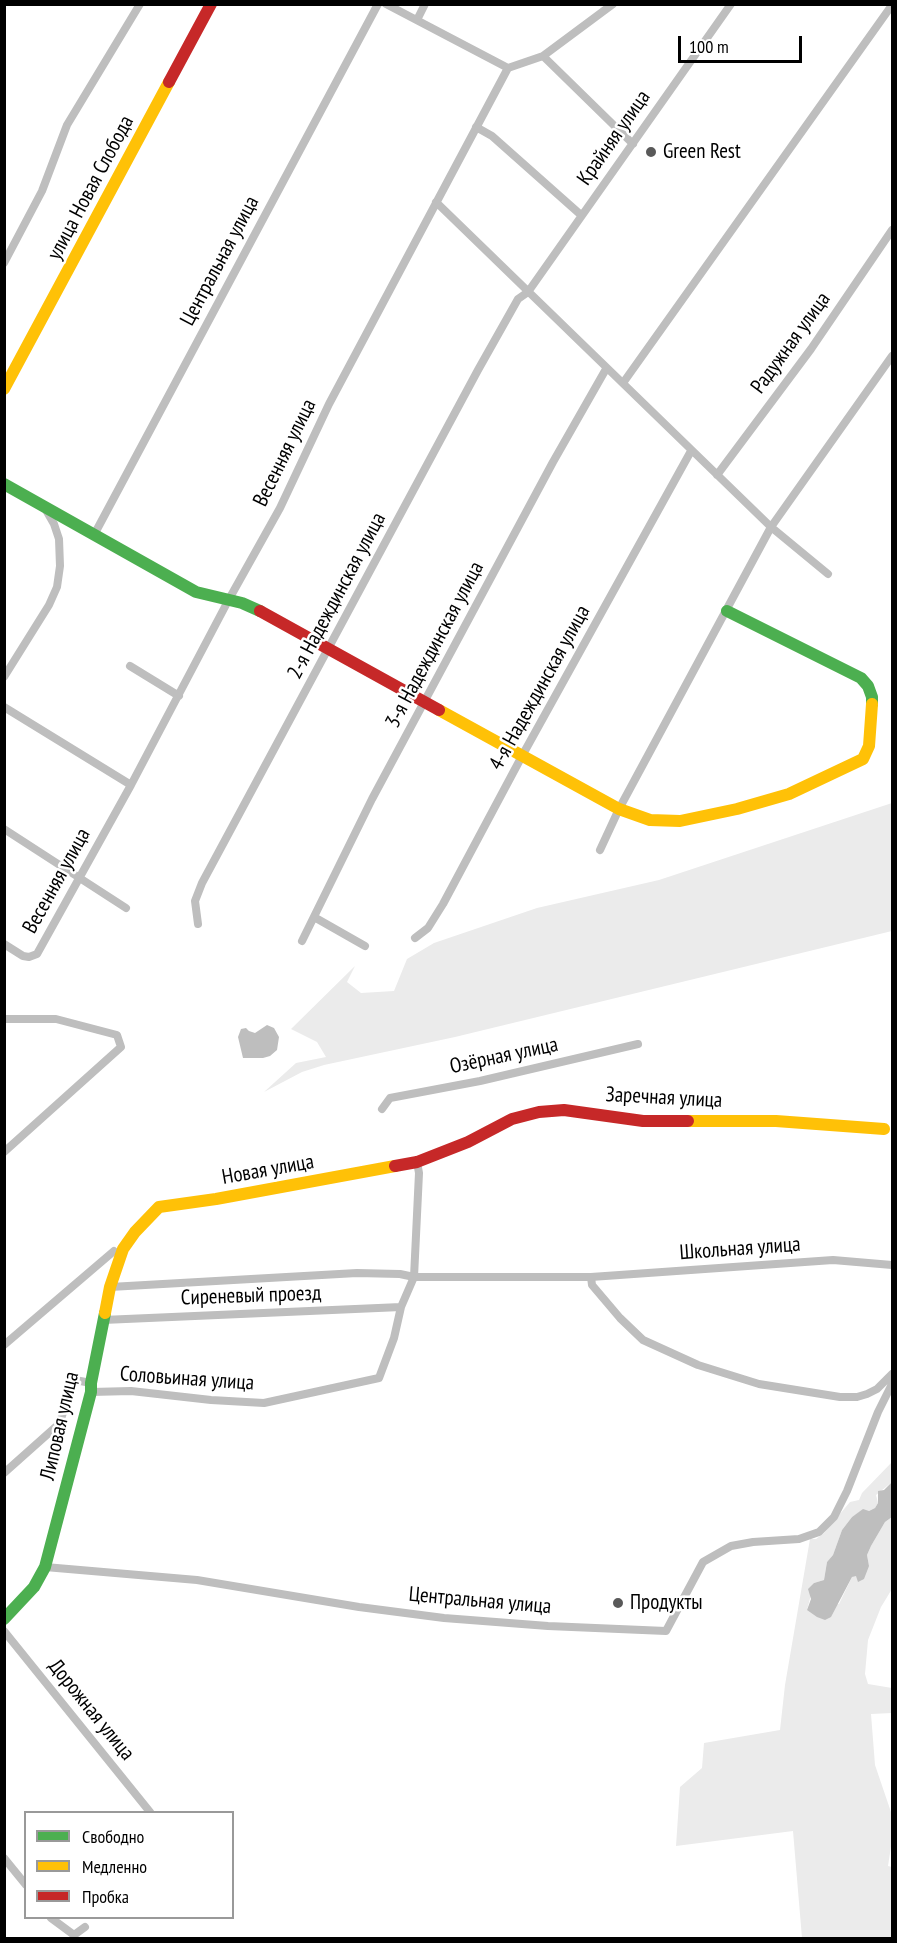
<!DOCTYPE html>
<meta charset="utf-8">
<style>
body{margin:0}
#map{position:relative;width:897px;height:1943px;overflow:hidden;background:#fff;font-family:"PT Sans Narrow",sans-serif}
canvas{display:block}
.frame{position:absolute;inset:0;border:6px solid #000;pointer-events:none}
.legend{position:absolute;left:24px;top:1811px;width:210px;height:108px;box-sizing:border-box;background:#fff;border:2px solid #999;margin:0;padding:8px 10px;list-style:none;font-size:18px;color:#000}
.legend li{display:flex;align-items:center;gap:12px;height:30px}
.legend b{width:30px;border:2px solid #999}
.scale{position:absolute;left:678px;top:36px;width:124px;height:27px;box-sizing:border-box;border:3px solid #000;border-top:0;padding-left:8px;font-size:18px;line-height:21px;white-space:nowrap;color:#000;-webkit-text-stroke:4px #fff;paint-order:stroke}
</style>
<div id="map">
<canvas width="897" height="1943"></canvas>
<div class="frame"></div>
<ul class="legend">
<li><b style="height:8px;background:#4caf50"></b>Свободно</li>
<li><b style="height:8px;background:#ffc107"></b>Медленно</li>
<li><b style="height:8px;background:#c62828"></b>Пробка</li>
</ul>
<div class="scale">100 m</div>
</div>
<script>
const g = document.querySelector('canvas').getContext('2d');
g.lineJoin = 'round';
function paint(path, color) {
  g.fillStyle = color;
  g.fill(path, 'evenodd');
}
function poly(rows) {
  const path = new Path2D();
  for (const r of rows) {
    path.moveTo(r[0], r[1]);
    for (let i = 2; i < r.length; i += 2) path.lineTo(r[i], r[i + 1]);
  }
  return path;
}
function strokePath(path, color, width, dash) {
  g.strokeStyle = color;
  g.lineWidth = width;
  g.lineCap = dash ? 'butt' : 'round';
  g.setLineDash(dash || []);
  g.stroke(path);
}
function write(font, color, halo, rows, align = 'center') {
  g.font = font + ' "PT Sans Narrow",sans-serif';
  g.lineWidth = 5;
  g.setLineDash([]);
  g.textBaseline = 'middle';
  g.strokeStyle = halo;
  g.fillStyle = color;
  for (const [text, x, y, turn = 0] of rows) {
    g.save();
    g.translate(x, y);
    g.rotate((+turn || 0) * Math.PI / 180);
    g.textAlign = isNaN(turn) ? turn : align;
    if (halo) g.strokeText(text, 0, 0);
    g.fillText(text, 0, 0);
    g.restore();
  }
}
paint(poly([
 [892,803,892,931,455,1037,324,1065,302,1072,264,1092,296,1063,326,1057,317,1042,291,1029,355,966,347,982,361,993,394,991,407,959,434,943,537,908,659,880],
 [892,1462,892,1482,876,1495,878,1503,875,1508,869,1511,863,1510,852,1517,842,1530,833,1555,827,1562,824,1580,814,1583,807,1610,839,1604,852,1577,869,1566,867,1555,871,1546,885,1522,892,1517,892,1589,881,1607,868,1640,865,1674,868,1684,892,1688,892,1713,871,1714,875,1765,892,1815,892,1840,888,1866,892,1867,892,1938,802,1938,793,1831,676,1846,680,1787,702,1768,704,1743,780,1730,785,1685,810,1539,816,1539,824,1533,850,1502,859,1500,862,1493]
]), '#ebebeb');
paint(poly([
 [267,1025,274,1028,279,1037,277,1050,270,1056,263,1058,243,1058,238,1037,241,1029,246,1028,249,1031,255,1033],
 [892,1482,892,1517,885,1522,871,1546,867,1555,869,1566,864,1579,858,1582,856,1576,852,1577,831,1617,825,1620,817,1617,807,1610,811,1599,808,1589,814,1583,824,1580,827,1562,833,1555,842,1530,852,1517,863,1509,869,1511,875,1508,878,1503,878,1491,884,1490]
]), '#bebebe');
strokePath(poly([
 [386,4,508,68],
 [417,20,425,4],
 [543,56,633,144],
 [476,127,492,136,581,215],
 [436,202,771,527,828,574],
 [4,263,42,191,67,125,140,4],
 [623,383,892,5],
 [717,475,811,349,892,230],
 [94,535,378,4],
 [130,666,179,696],
 [4,677,49,605,57,587,60,566,59,539,54,524,46,510],
 [4,707,131,785],
 [4,829,126,908],
 [600,850,619,809,771,527,892,356],
 [314,917,365,946],
 [198,924,195,901,202,883,478,370,518,299,528,292,731,4],
 [415,938,428,928,443,904,522,756,691,451],
 [302,941,372,799,553,462,606,369],
 [4,944,23,956,29,957,37,954,131,785,228,601,280,508,329,404,508,68,543,56,613,4],
 [4,1019,56,1019,117,1035,121,1047,4,1152],
 [382,1109,390,1098,480,1081,638,1044],
 [591,1277,592,1285,620,1318,643,1340,698,1365,759,1384,840,1397,857,1397,867,1394,877,1389,892,1374],
 [110,1287,357,1273,400,1274,414,1277,591,1277,833,1260,892,1265],
 [103,1320,401,1307],
 [4,1345,114,1251],
 [91,1392,131,1391,211,1400,264,1403,379,1378,394,1338,401,1307,414,1277,419,1173,417,1162],
 [4,1473,59,1424,75,1380,91,1383],
 [45,1567,197,1580,359,1607,444,1618,548,1626,666,1631,703,1562,731,1546,753,1542,799,1539,819,1532,834,1517,847,1491,878,1412,892,1384],
 [4,1631,150,1812],
 [4,1858,26,1885],
 [51,1918,74,1935,85,1927]
]), '#bebebe', 8);
strokePath(poly([
 [4,484,196,592,242,603,260,611],
 [727,611,861,678,868,686,872,697,872,704],
 [4,1619,34,1587,45,1567,91,1392,91,1383,105,1313]
]), '#4caf50', 12);
strokePath(poly([
 [4,389,169,82],
 [439,710,619,809,650,820,680,821,737,809,789,794,863,759,869,746,872,704],
 [688,1121,776,1121,884,1129],
 [105,1313,110,1287,123,1249,135,1232,159,1207,216,1199,395,1166]
]), '#ffc107', 12);
strokePath(poly([
 [169,82,211,4],
 [260,611,439,710],
 [395,1166,417,1162,468,1142,512,1119,539,1112,564,1110,643,1121,688,1121]
]), '#c62828', 12);
for (const [x, y, r, color] of [
 [651,152,6,"#595959"],
 [618,1603,6,"#595959"]
]) {
  const dot = new Path2D();
  dot.arc(x, y, r, 0, 2 * Math.PI);
  g.fillStyle = color;
  g.fill(dot);
  strokePath(dot, '#fff', 2);
}
write('21px', '#000', '#fff', [
 ["Крайняя улица",614,138,-55],
 ["улица Новая Слобода",91,188,-62],
 ["Центральная улица",220,261,-62],
 ["Радужная улица",791,343,-54],
 ["Весенняя улица",285,453,-64],
 ["2-я Надеждинская улица",337,596,-62],
 ["3-я Надеждинская улица",435,645,-62],
 ["4-я Надеждинская улица",540,688,-61],
 ["Весенняя улица",57,881,-61],
 ["Озёрная улица",504,1056,-12],
 ["Заречная улица",664,1098,3],
 ["Новая улица",268,1170,-10],
 ["Школьная улица",740,1249,-4],
 ["Сиреневый проезд",251,1296,-2],
 ["Соловьиная улица",187,1379,4],
 ["Липовая улица",60,1426,-77],
 ["Центральная улица",480,1601,5],
 ["Дорожная улица",91,1710,51]
]);
write('21px', '#000', '#fff', [
 ["Green Rest",663,152],
 ["Продукты",630,1603]
], 'left');
</script>
